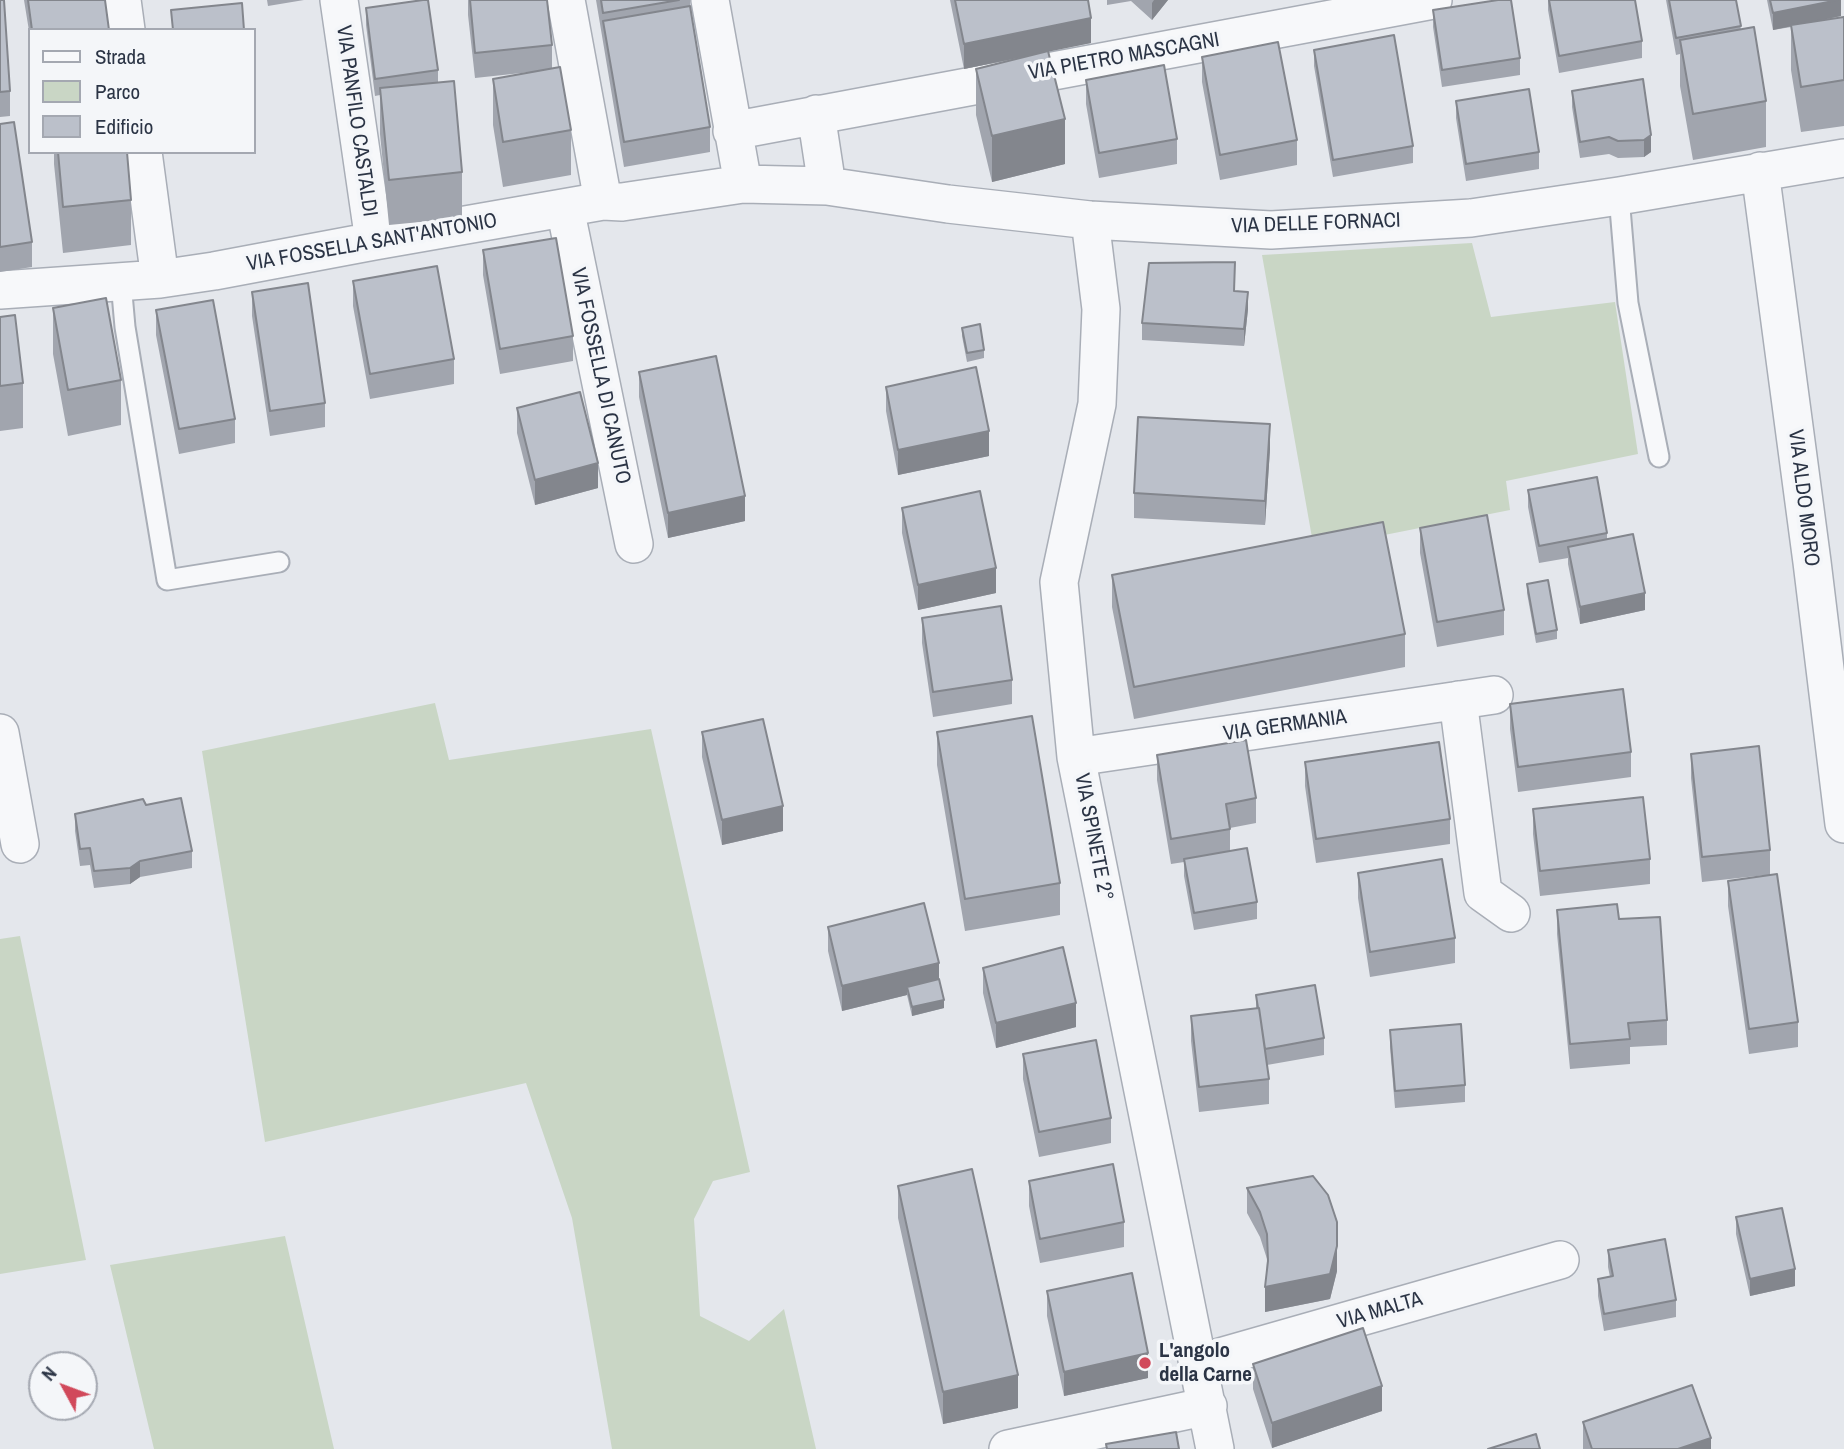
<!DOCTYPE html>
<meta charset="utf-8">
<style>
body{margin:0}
#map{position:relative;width:1844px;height:1449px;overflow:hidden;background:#e4e7ec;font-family:"Archivo Narrow",sans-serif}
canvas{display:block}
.legend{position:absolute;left:28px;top:28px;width:228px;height:126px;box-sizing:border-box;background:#f4f6f9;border:2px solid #a4a8b1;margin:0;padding:9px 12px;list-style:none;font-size:21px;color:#2b3445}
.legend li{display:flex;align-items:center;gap:14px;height:35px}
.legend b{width:35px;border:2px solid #a4a8b1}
.north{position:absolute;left:28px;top:1351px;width:70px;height:70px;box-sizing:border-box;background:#f4f6f9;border:2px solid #a4a8b1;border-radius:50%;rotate:311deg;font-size:19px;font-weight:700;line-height:28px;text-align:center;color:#2b3445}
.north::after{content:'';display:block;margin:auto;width:24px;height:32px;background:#d1495b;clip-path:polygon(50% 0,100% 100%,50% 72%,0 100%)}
</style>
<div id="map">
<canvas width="1844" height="1449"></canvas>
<ul class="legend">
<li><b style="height:9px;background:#f7f8fa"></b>Strada</li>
<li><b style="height:19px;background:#c9d6c5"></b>Parco</li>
<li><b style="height:19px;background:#bbc0ca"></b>Edificio</li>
</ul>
<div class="north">N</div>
</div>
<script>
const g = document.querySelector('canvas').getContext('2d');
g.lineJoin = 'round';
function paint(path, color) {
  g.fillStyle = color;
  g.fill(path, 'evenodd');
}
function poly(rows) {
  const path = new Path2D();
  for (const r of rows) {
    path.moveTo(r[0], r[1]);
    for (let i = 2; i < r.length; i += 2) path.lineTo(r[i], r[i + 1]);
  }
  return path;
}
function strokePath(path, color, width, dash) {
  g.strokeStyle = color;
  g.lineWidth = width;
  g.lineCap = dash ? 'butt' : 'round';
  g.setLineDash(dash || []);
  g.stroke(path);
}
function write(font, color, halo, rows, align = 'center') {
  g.font = font + ' "Archivo Narrow",sans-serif';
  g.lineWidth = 7;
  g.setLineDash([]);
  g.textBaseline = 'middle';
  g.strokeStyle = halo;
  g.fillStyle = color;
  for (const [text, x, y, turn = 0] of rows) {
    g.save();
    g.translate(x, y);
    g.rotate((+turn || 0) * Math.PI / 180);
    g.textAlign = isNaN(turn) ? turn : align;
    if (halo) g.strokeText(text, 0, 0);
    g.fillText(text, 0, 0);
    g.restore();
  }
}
paint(poly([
 [1472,243,1491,317,1615,302,1638,454,1506,481,1510,510,1314,549,1262,255],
 [435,703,449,760,651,729,750,1172,713,1181,694,1219,700,1316,749,1341,784,1309,816,1449,612,1449,572,1218,526,1083,265,1142,202,751],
 [20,936,86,1260,0,1274,0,939],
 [285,1236,334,1449,154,1449,110,1265]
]), '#c9d6c5');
const lane = poly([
 [1619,196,1628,303,1659,457],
 [121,282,125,327,167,580,279,562]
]);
const street = poly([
 [122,0,126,30],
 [339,0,374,241],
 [566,0,603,201],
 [710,0,743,184],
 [816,114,827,186],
 [732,131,1433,0],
 [143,152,160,279],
 [1760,171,1812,562,1844,824],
 [565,208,634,544],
 [1090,220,1101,309,1097,404,1059,582,1076,757,1215,1449],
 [0,290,160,279,214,271,374,241,603,201,622,202,743,184,827,186,948,204,1090,220,1271,230,1471,218,1619,196,1844,158],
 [1458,700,1483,893,1511,913],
 [0,733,20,844],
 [1076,757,1494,695],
 [1199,1363,1560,1260],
 [1008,1449,1208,1406]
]);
strokePath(lane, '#a9aeb7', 23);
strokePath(street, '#a9aeb7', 40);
strokePath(lane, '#f7f8fa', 19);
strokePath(street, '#f7f8fa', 37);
paint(poly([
 [0,0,10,91,10,116,0,117],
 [24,0,105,0,109,30,30,30,30,37],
 [267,0,304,0,268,6],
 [468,0,547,0,552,45,552,69,571,130,571,175,503,187,493,125,493,79,540,71,475,78,468,15],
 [596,0,690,0,690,6,710,127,710,152,624,167],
 [950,0,1088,0,1091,43,1048,51,1065,164,992,182,976,115,976,69,1046,52,964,69],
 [1107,0,1168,0,1152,20,1131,1,1107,5],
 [1548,0,1635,0,1642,41,1642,58,1559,73,1548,10],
 [1666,0,1736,0,1741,30,1766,101,1766,147,1693,160,1680,86,1680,54,1676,55],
 [1767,0,1841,0,1841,16,1825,20,1844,17,1844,126,1801,132,1791,70,1791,27,1773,30],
 [366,8,438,70,438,83,462,172,462,218,389,225,380,134,380,95,375,96,366,25],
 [1433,10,1520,58,1520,75,1442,87,1433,27],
 [1314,50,1413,146,1413,163,1333,177,1314,66],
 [1202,57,1297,140,1297,165,1220,180,1202,82],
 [1643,79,1651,152,1644,157,1618,158,1609,154,1580,158,1572,107,1572,91],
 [1086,80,1177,139,1177,164,1099,178,1086,104],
 [1456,101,1539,152,1539,169,1466,181,1456,118],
 [0,124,32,242,32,267,0,272],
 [54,152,127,152,131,200,131,245,63,253,54,164],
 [483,250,573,336,573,361,500,374,483,275],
 [353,281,454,359,454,384,370,399,353,306],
 [1234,291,1248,309,1244,346,1142,340,1142,323],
 [252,292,325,403,325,427,270,436,252,316],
 [53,308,121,380,121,425,68,436,53,354],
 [156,310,235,419,235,443,179,454,156,335],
 [0,317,23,383,23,428,0,431],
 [962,328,984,350,984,358,967,362,962,336],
 [639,372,745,521,668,538,639,397],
 [886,387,989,456,898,475,886,411],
 [517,408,598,488,535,505,517,433],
 [1270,449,1265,525,1134,518,1134,493],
 [1528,490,1607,533,1607,539,1645,610,1580,624,1568,564,1568,558,1539,563,1528,507],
 [902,508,996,593,918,610,902,533],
 [1420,528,1504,610,1504,635,1437,647,1420,553],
 [1112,575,1405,634,1405,667,1134,719,1112,607],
 [1527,584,1557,630,1557,639,1536,643,1527,593],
 [922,618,1012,680,1012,704,933,717,922,643],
 [1510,704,1631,752,1631,777,1518,792,1510,729],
 [702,732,783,831,722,845,702,757],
 [937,732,1060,883,1060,915,965,931,937,765],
 [1691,754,1770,850,1770,875,1798,1022,1798,1047,1749,1054,1728,906,1728,881,1766,875,1702,882,1691,778],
 [1157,755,1256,798,1256,823,1230,828,1230,851,1257,902,1257,919,1194,930,1184,876,1184,862,1171,864,1157,780],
 [1305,762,1450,819,1450,844,1316,863,1305,786],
 [146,805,192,851,192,868,140,877,130,884,94,888,90,865,80,866,75,831,75,814],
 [1533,809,1650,859,1650,884,1540,896,1533,834],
 [1358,873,1455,938,1455,963,1370,977,1358,898],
 [1557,910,1619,919,1667,1020,1667,1045,1630,1047,1630,1064,1570,1069,1557,934],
 [828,927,939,979,944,1008,912,1016,907,995,842,1011,828,951],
 [983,968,1076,1027,996,1048,983,993],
 [1256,995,1324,1038,1324,1055,1267,1065,1269,1079,1269,1104,1199,1112,1191,1041,1191,1016,1256,1008],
 [1390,1030,1465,1085,1465,1102,1395,1108,1390,1047],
 [1023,1054,1111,1118,1111,1143,1039,1157,1023,1079],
 [1029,1181,1124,1222,1124,1247,1040,1263,1029,1206],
 [898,1186,1018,1408,943,1424,898,1218],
 [1247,1188,1337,1271,1330,1299,1265,1312,1267,1259,1260,1237,1247,1213],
 [1736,1217,1795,1286,1750,1296,1736,1234],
 [1608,1250,1676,1300,1676,1317,1604,1331,1598,1296,1598,1279,1610,1277,1608,1267],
 [1047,1291,1148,1378,1064,1396,1047,1316],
 [1253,1364,1382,1411,1272,1448,1253,1389],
 [1583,1422,1711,1449,1583,1449]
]), '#a1a5ae');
paint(poly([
 [1154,0,1168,0,1152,20,1152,3],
 [1838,0,1841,0,1841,16,1773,30,1773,13],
 [1091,18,1091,43,964,69,964,44],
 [1065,119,1065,164,992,182,992,136],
 [1651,135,1651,152,1644,157,1644,140],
 [1248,292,1248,309,1244,346,1244,329],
 [1270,424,1270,449,1265,525,1265,501],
 [989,431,989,456,898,475,898,450],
 [598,463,598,488,535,505,535,480],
 [745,496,745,521,668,538,668,513],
 [996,568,996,593,918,610,918,585],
 [1645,593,1645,610,1580,624,1580,607],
 [783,806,783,831,722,845,722,820],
 [140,861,140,877,130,884,130,868],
 [939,963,939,988,907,987,907,995,842,1011,842,986],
 [944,1000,944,1008,912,1016,912,1007],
 [1076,1003,1076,1027,996,1048,996,1023],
 [1337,1246,1337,1271,1330,1299,1265,1312,1265,1287],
 [1795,1269,1795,1286,1750,1296,1750,1279],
 [1148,1353,1148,1378,1064,1396,1064,1372],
 [1018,1375,1018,1408,943,1424,943,1392],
 [1382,1386,1382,1411,1272,1448,1272,1423],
 [1711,1438,1711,1449,1678,1449]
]), '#83868d');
const building = poly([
 [0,0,4,0,10,91,0,92,0,0],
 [28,0,105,0,109,30,32,30,28,0],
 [423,0,428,0,438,70,375,79,366,8,423,0],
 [470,0,547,0,552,45,475,53,470,0],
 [601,0,679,0,603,13,601,0],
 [955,0,1088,0,1091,18,964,44,955,0],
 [1498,0,1511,0,1520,58,1442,70,1433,10,1498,0],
 [1549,0,1635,0,1642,41,1559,56,1549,0],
 [1669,0,1736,0,1741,26,1676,38,1669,0],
 [1770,0,1838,0,1773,13,1770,0],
 [242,3,244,30,173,30,171,10,242,3],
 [690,6,710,127,624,142,603,21,690,6],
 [1844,17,1844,80,1801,87,1791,25,1844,17],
 [1754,27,1766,101,1693,114,1680,40,1754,27],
 [1394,35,1413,146,1333,160,1314,50,1394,35],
 [1278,42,1297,140,1220,155,1202,57,1278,42],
 [1048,51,1065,119,992,136,976,69,1048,51],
 [1164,65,1177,139,1099,153,1086,80,1164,65],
 [560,67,571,130,503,142,493,79,560,67],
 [1643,79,1651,135,1644,140,1618,141,1609,137,1580,142,1572,91,1643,79],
 [454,81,462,172,389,180,380,88,454,81],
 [1529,89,1539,152,1466,164,1456,101,1529,89],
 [14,122,32,242,0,247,0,124,14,122],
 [58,152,127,152,131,200,63,207,58,152],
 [556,238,573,336,500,349,483,250,556,238],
 [1235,262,1234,291,1248,292,1244,329,1142,323,1149,263,1235,262],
 [437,266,454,359,370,374,353,281,437,266],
 [308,283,325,403,270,411,252,292,308,283],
 [106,298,121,380,68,390,53,308,106,298],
 [213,300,235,419,179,429,156,310,213,300],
 [15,315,23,383,0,386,0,317,15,315],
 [980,324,984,350,967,353,962,328,980,324],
 [716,356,745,496,668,513,639,372,716,356],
 [976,367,989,431,898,450,886,387,976,367],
 [580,392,598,463,535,480,517,408,580,392],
 [1138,417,1270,424,1265,501,1134,493,1138,417],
 [1597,477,1607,533,1539,546,1528,490,1597,477],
 [980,491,996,568,918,585,902,508,980,491],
 [1487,515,1504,610,1437,622,1420,528,1487,515],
 [1383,522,1405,634,1134,687,1112,575,1383,522],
 [1633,534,1645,593,1580,607,1568,547,1633,534],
 [1548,580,1557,630,1536,634,1527,584,1548,580],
 [1001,606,1012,680,933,692,922,618,1001,606],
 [1623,689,1631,752,1518,767,1510,704,1623,689],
 [1032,716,1060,883,965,899,937,732,1032,716],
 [763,719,783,806,722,820,702,732,763,719],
 [1246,740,1256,798,1226,804,1230,829,1171,839,1157,755,1246,740],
 [1439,742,1450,819,1316,839,1305,762,1439,742],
 [1759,746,1770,850,1702,857,1691,754,1759,746],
 [1643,797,1650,859,1540,871,1533,809,1643,797],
 [181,798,192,851,140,861,130,868,94,871,90,848,80,849,75,814,143,799,146,805,181,798],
 [1247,848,1257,902,1194,913,1184,859,1247,848],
 [1442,859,1455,938,1370,952,1358,873,1442,859],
 [1777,874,1798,1022,1749,1029,1728,881,1777,874],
 [924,903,939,963,842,986,828,927,924,903],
 [1617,904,1619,919,1660,917,1667,1020,1628,1023,1630,1039,1570,1044,1557,910,1617,904],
 [1063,947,1076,1003,996,1023,983,968,1063,947],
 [939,979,944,1000,912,1007,907,987,939,979],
 [1315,985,1324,1038,1265,1049,1259,1008,1258,1008,1256,995,1315,985],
 [1259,1008,1269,1079,1199,1087,1191,1016,1259,1008],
 [1461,1024,1465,1085,1395,1091,1390,1030,1461,1024],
 [1096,1040,1111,1118,1039,1132,1023,1054,1096,1040],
 [1113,1164,1124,1222,1040,1239,1029,1181,1113,1164],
 [972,1169,1018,1375,943,1392,898,1186,972,1169],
 [1313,1176,1328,1195,1337,1222,1337,1246,1330,1274,1265,1287,1268,1261,1267,1234,1260,1212,1247,1188,1313,1176],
 [1782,1208,1795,1269,1750,1279,1736,1217,1782,1208],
 [1665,1239,1676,1300,1604,1314,1598,1279,1613,1276,1608,1250,1665,1239],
 [1132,1273,1148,1353,1064,1372,1047,1291,1132,1273],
 [1363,1328,1382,1386,1272,1423,1253,1364,1363,1328],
 [1692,1385,1711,1438,1678,1449,1592,1449,1583,1422,1692,1385],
 [1176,1432,1179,1449,1107,1449,1106,1444,1176,1432],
 [1536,1434,1540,1449,1488,1449,1536,1434]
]);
paint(building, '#bbc0ca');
strokePath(building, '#83868d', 2);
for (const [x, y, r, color] of [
 [1145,1363,7,"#d1495b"]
]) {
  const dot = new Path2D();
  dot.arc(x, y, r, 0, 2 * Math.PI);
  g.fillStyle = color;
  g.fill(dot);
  strokePath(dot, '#f4f6f9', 2.5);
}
write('21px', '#2b3445', '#f4f6f9', [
 ["VIA PIETRO MASCAGNI",1124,57,-10],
 ["VIA PANFILO CASTALDI",356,121,82],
 ["VIA DELLE FORNACI",1316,224,-2],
 ["VIA FOSSELLA SANT'ANTONIO",372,243,-10],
 ["VIA FOSSELLA DI CANUTO",600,376,78],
 ["VIA ALDO MORO",1803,498,83],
 ["VIA GERMANIA",1285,726,-8],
 ["VIA SPINETE 2°",1093,837,79],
 ["VIA MALTA",1380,1311,-16]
]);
write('bold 21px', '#2b3445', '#f4f6f9', [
 ["L'angolo",1159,1351],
 ["della Carne",1159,1375]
], 'left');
</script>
